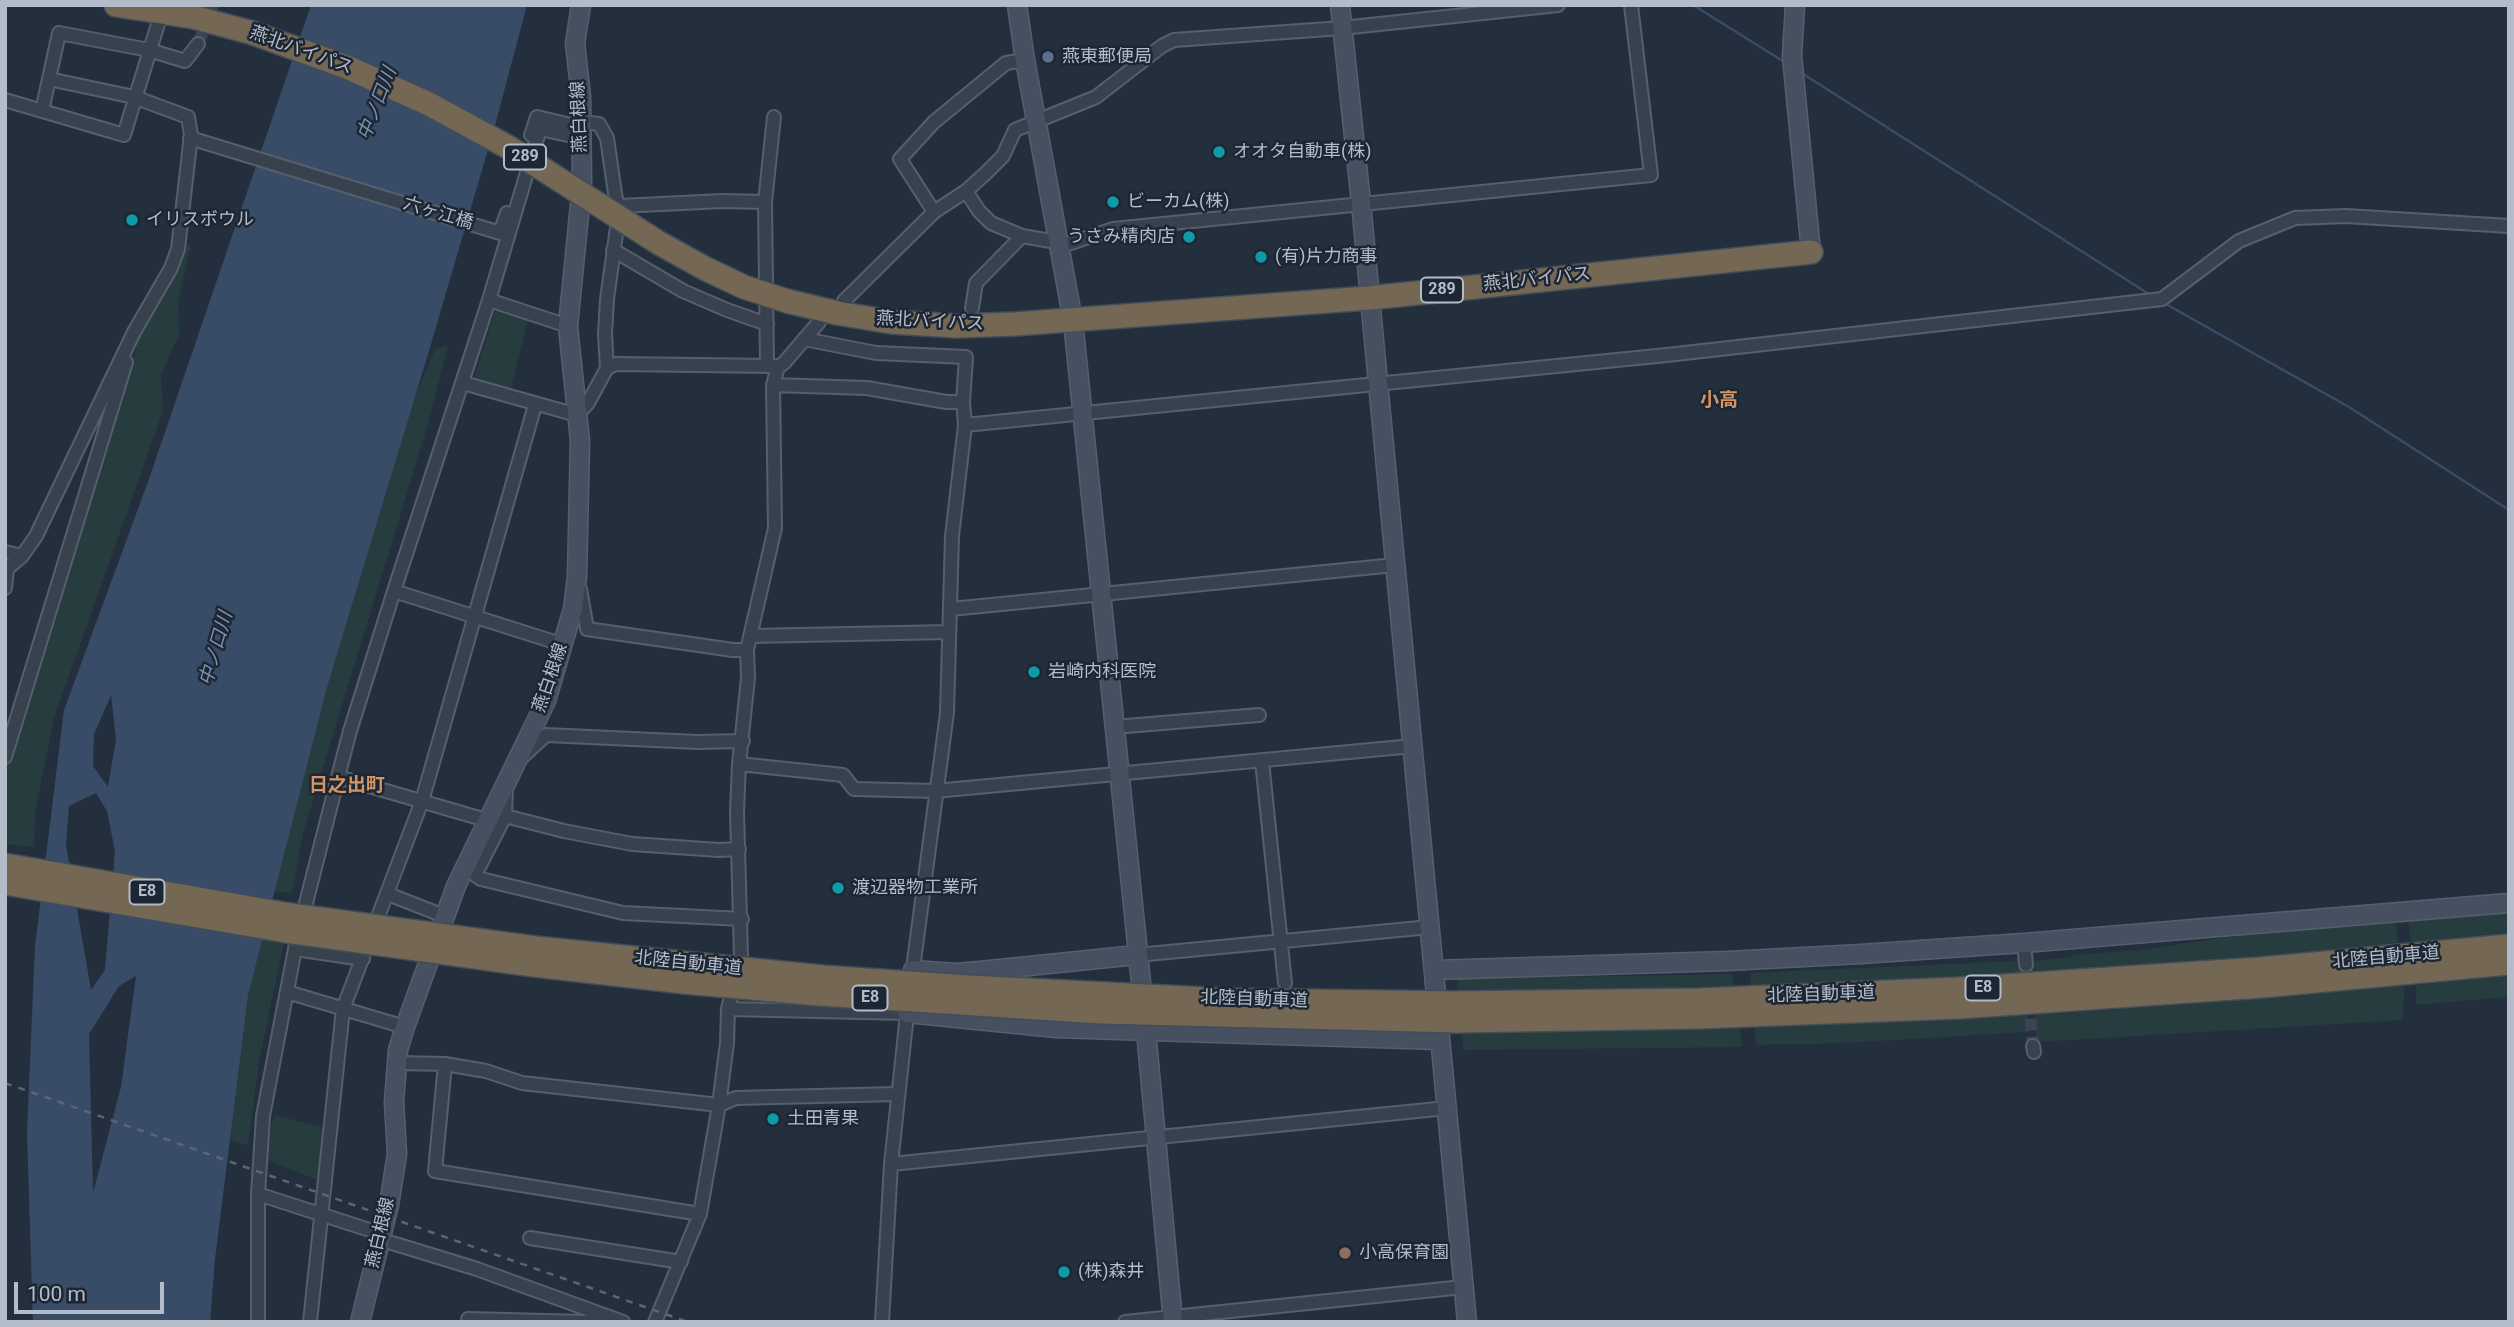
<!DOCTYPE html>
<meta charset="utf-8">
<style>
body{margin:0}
#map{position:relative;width:2514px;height:1327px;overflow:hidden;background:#242f3e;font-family:Roboto,sans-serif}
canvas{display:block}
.frame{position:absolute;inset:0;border:7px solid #b4bcc9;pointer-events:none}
.scale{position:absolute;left:14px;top:1282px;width:150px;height:32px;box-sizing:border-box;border:4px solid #b4bcc9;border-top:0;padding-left:9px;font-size:21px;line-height:24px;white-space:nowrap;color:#b4bcc9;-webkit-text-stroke:5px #1d2633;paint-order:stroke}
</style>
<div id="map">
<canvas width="2514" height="1327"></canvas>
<div class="frame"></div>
<div class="scale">100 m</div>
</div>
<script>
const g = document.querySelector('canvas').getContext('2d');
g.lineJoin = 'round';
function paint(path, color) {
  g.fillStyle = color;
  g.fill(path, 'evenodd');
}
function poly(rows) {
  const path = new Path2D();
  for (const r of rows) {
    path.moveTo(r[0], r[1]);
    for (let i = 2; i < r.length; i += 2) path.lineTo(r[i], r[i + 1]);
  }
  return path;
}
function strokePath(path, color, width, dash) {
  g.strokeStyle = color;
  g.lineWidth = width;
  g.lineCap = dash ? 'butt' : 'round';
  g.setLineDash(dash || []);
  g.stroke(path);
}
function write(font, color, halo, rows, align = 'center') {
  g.font = font + ' Roboto,"Noto Sans JP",sans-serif';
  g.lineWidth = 5;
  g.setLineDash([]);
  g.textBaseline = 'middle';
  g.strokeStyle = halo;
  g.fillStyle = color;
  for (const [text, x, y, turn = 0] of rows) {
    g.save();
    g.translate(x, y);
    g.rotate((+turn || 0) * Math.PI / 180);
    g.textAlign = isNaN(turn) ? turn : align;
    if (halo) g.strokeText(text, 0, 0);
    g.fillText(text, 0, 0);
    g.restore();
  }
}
paint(poly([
 [184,244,191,245,178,302,179,335,161,374,163,411,54,718,35,812,34,847,5,844,5,770,20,727,143,325],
 [495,310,528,320,510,393,473,382],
 [448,346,428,424,303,833,292,894,266,889,399,435,435,349],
 [2509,912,2509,936,2411,944,2407,913],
 [2396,917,2398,947,2112,971,2031,975,2031,966,2036,961,2070,957,2072,955,2142,950,2335,921],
 [256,937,284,941,259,1062,248,1145,224,1138],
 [2018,961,2021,963,2022,975,1751,988,1750,973],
 [1732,974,1735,989,1458,994,1457,979],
 [2509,976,2509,997,2416,1005,2416,985],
 [2404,985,2403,1020,2037,1042,2034,1013,2054,1014,2307,995],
 [2028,1015,2029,1032,1843,1043,1757,1045,1754,1027],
 [1740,1028,1742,1047,1463,1050,1462,1033],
 [274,1115,326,1128,320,1181,262,1158]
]), '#263c3f');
paint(poly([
 [311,5,527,5,494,129,431,344,327,687,248,995,215,1259,210,1322,33,1322,27,1133,35,946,64,710,149,479],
 [111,695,116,739,108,787,93,766,94,734],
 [96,793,107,811,115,851,105,970,91,990,66,845,69,806],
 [136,976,121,1087,93,1193,89,1034,119,986]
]), '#394c67');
strokePath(poly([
 [1693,5,1786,63],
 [1800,72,2152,296],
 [2164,303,2349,407,2509,510]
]), '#394c67', 2.5);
strokePath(poly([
 [198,44,213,5],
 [2026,965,2033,1046]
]), '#3a4453', 12, [12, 6]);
const street = poly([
 [5,100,124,135,158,24],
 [42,111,59,33,149,50,185,61,198,44],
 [531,135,537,117,571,125,571,135],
 [190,138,500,233,507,213],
 [966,191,979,211,991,223,1022,236,1068,244,1113,229,1651,175,1631,5],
 [620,206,723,201,765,202],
 [934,212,900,159,934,122,1006,63,1025,60],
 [613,250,683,291,727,310,767,324],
 [489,300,568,326],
 [844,301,934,212,966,191,986,173,1003,156,1015,130,1096,97,1162,46,1174,40,1342,28,1558,5],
 [972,308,976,283,1022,236],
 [804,339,876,353,966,357,963,402,965,425,952,536,947,713,912,976],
 [767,365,765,202,774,117],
 [607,368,616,364,774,366],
 [463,383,577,415,588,403,607,368,605,334,607,299,620,206,616,200,607,138,599,124,582,122],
 [773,385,867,388,946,402,963,402],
 [965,425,1667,355,2162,299,2239,241,2295,218,2346,216,2509,226],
 [5,552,22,556],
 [5,588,7,569,22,556,36,536,134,332,171,268,178,249,191,135,188,117,134,97,49,79],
 [580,589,587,629,733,650,747,650],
 [394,591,350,731,338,777,486,820],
 [951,609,1395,565],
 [750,636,949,632],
 [564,645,394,591,489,300,540,129,582,138],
 [1114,727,1259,715],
 [5,757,126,362],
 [522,757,546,735,697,742,743,741],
 [1262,761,1285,983],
 [739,764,843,775,854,789,935,791,1413,746],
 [506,787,505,816,564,831,632,844,719,850,739,849],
 [505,816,475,875,481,879,623,913,742,919],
 [388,894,444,916],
 [302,919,338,777],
 [2024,943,2026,965],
 [296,944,295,949,363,959],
 [1137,955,1430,927],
 [287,992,405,1027],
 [728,1009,907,1013],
 [2033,1046,2034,1052],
 [397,1063,445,1064,486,1071,522,1083,719,1105,736,1098,897,1094],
 [445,1064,435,1171,700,1214],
 [891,1164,1447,1108],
 [258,1194,263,1116,295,949],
 [530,1238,681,1262],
 [392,1243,477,1269,623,1322],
 [468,1319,584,1322,610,1317],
 [258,1322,258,1194,382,1234],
 [310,1322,343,1009,422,801,535,405],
 [655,1322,700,1214,719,1105,727,1043,728,1009,741,957,737,811,739,764,748,678,747,650,775,528,773,385,778,367,784,363,819,322],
 [882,1322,891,1164,908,1005],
 [1125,1322,1463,1287]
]);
const secondary = poly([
 [1017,5,1025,60,1073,321,1146,1031,1173,1322],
 [1340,5,1361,203,1467,1322],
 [1795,5,1792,56,1811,252],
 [913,970,955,973,980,971,1137,955],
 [1434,970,1728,961,1861,954,2024,943,2509,903],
 [907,1013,1056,1028,1439,1040],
 [360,1322,389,1205,397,1154,394,1102,398,1050,405,1027,456,886,546,701,573,609,577,577,580,441,568,326,582,184,581,97,575,43,581,5]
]);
const highway = poly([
 [116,5,193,17,253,33],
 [787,301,837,313,891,322,956,326,1015,324,1369,298,1811,252],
 [5,865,290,915],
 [5,883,286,931],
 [1455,1003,1699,1000,1958,989,2260,969,2509,946],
 [1456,1021,1697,1017,1959,1007,2262,986,2509,963]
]);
strokePath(street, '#565f6c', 16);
strokePath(secondary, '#565f6c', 21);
strokePath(highway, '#434c59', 26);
strokePath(street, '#38414e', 12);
strokePath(secondary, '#465061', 18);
strokePath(highway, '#746855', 23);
strokePath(poly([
 [5,1083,688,1322]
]), '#5a6575', 2.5, [7, 7]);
const highwayBridge = poly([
 [253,33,349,68,429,104,508,147,659,243,706,269,744,287,787,301],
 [290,915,535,948,822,977,968,987,1225,1000,1455,1003],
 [286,931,534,965,684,982,819,994,1101,1012,1456,1021]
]);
strokePath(highwayBridge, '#434c59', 26, []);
strokePath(highwayBridge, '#746855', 23);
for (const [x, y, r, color] of [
 [1048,57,7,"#5c6f8a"],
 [1219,152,7,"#0f9aa8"],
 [1113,202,7,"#0f9aa8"],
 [132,220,7,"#0f9aa8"],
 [1189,237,7,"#0f9aa8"],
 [1261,257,7,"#0f9aa8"],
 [1034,672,7,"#0f9aa8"],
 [838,888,7,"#0f9aa8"],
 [773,1119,7,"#0f9aa8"],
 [1345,1253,7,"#8d6e63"],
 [1064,1272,7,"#0f9aa8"]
]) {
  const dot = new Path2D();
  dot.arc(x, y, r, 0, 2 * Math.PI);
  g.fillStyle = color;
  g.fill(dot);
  strokePath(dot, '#1d2633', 2.5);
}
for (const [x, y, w] of [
 [525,157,42],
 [1442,290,42],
 [147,892,35],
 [1983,988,35],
 [870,998,35]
]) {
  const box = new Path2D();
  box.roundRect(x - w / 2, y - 12.5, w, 25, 5);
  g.fillStyle = '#1d2633';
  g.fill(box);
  strokePath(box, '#b4bcc9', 2);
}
write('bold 16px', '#b4bcc9', null, [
 ["289",525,157],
 ["289",1442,290],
 ["E8",147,892],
 ["E8",1983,988],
 ["E8",870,998]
]);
write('18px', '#b4bcc9', '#1d2633', [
 ["燕北バイパス",301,51,20],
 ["燕白根線",580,117,-92],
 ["六ヶ江橋",438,214,17],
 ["燕北バイパス",1537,280,-6],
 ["燕北バイパス",930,322,3],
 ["燕白根線",551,678,-71],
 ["北陸自動車道",2386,958,-5],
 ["北陸自動車道",688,964,6],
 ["北陸自動車道",1821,995,-2],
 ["北陸自動車道",1254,1000,2],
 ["燕白根線",381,1233,-77]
]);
write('18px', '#b4bcc9', '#1d2633', [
 ["燕東郵便局",1062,57],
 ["オオタ自動車(株)",1233,152],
 ["ビーカム(株)",1127,202],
 ["イリスボウル",146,220],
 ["うさみ精肉店",1175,237,"right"],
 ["(有)片力商事",1275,257],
 ["岩崎内科医院",1048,672],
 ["渡辺器物工業所",852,888],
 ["土田青果",787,1119],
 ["小高保育園",1359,1253],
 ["(株)森井",1078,1272]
], 'left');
write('italic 19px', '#7c92b1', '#1d2633', [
 ["中ノ口川",378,104,-69],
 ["中ノ口川",217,649,-74]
]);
write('bold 19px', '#d59563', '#1d2633', [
 ["小高",1719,401],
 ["日之出町",347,786]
]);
</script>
